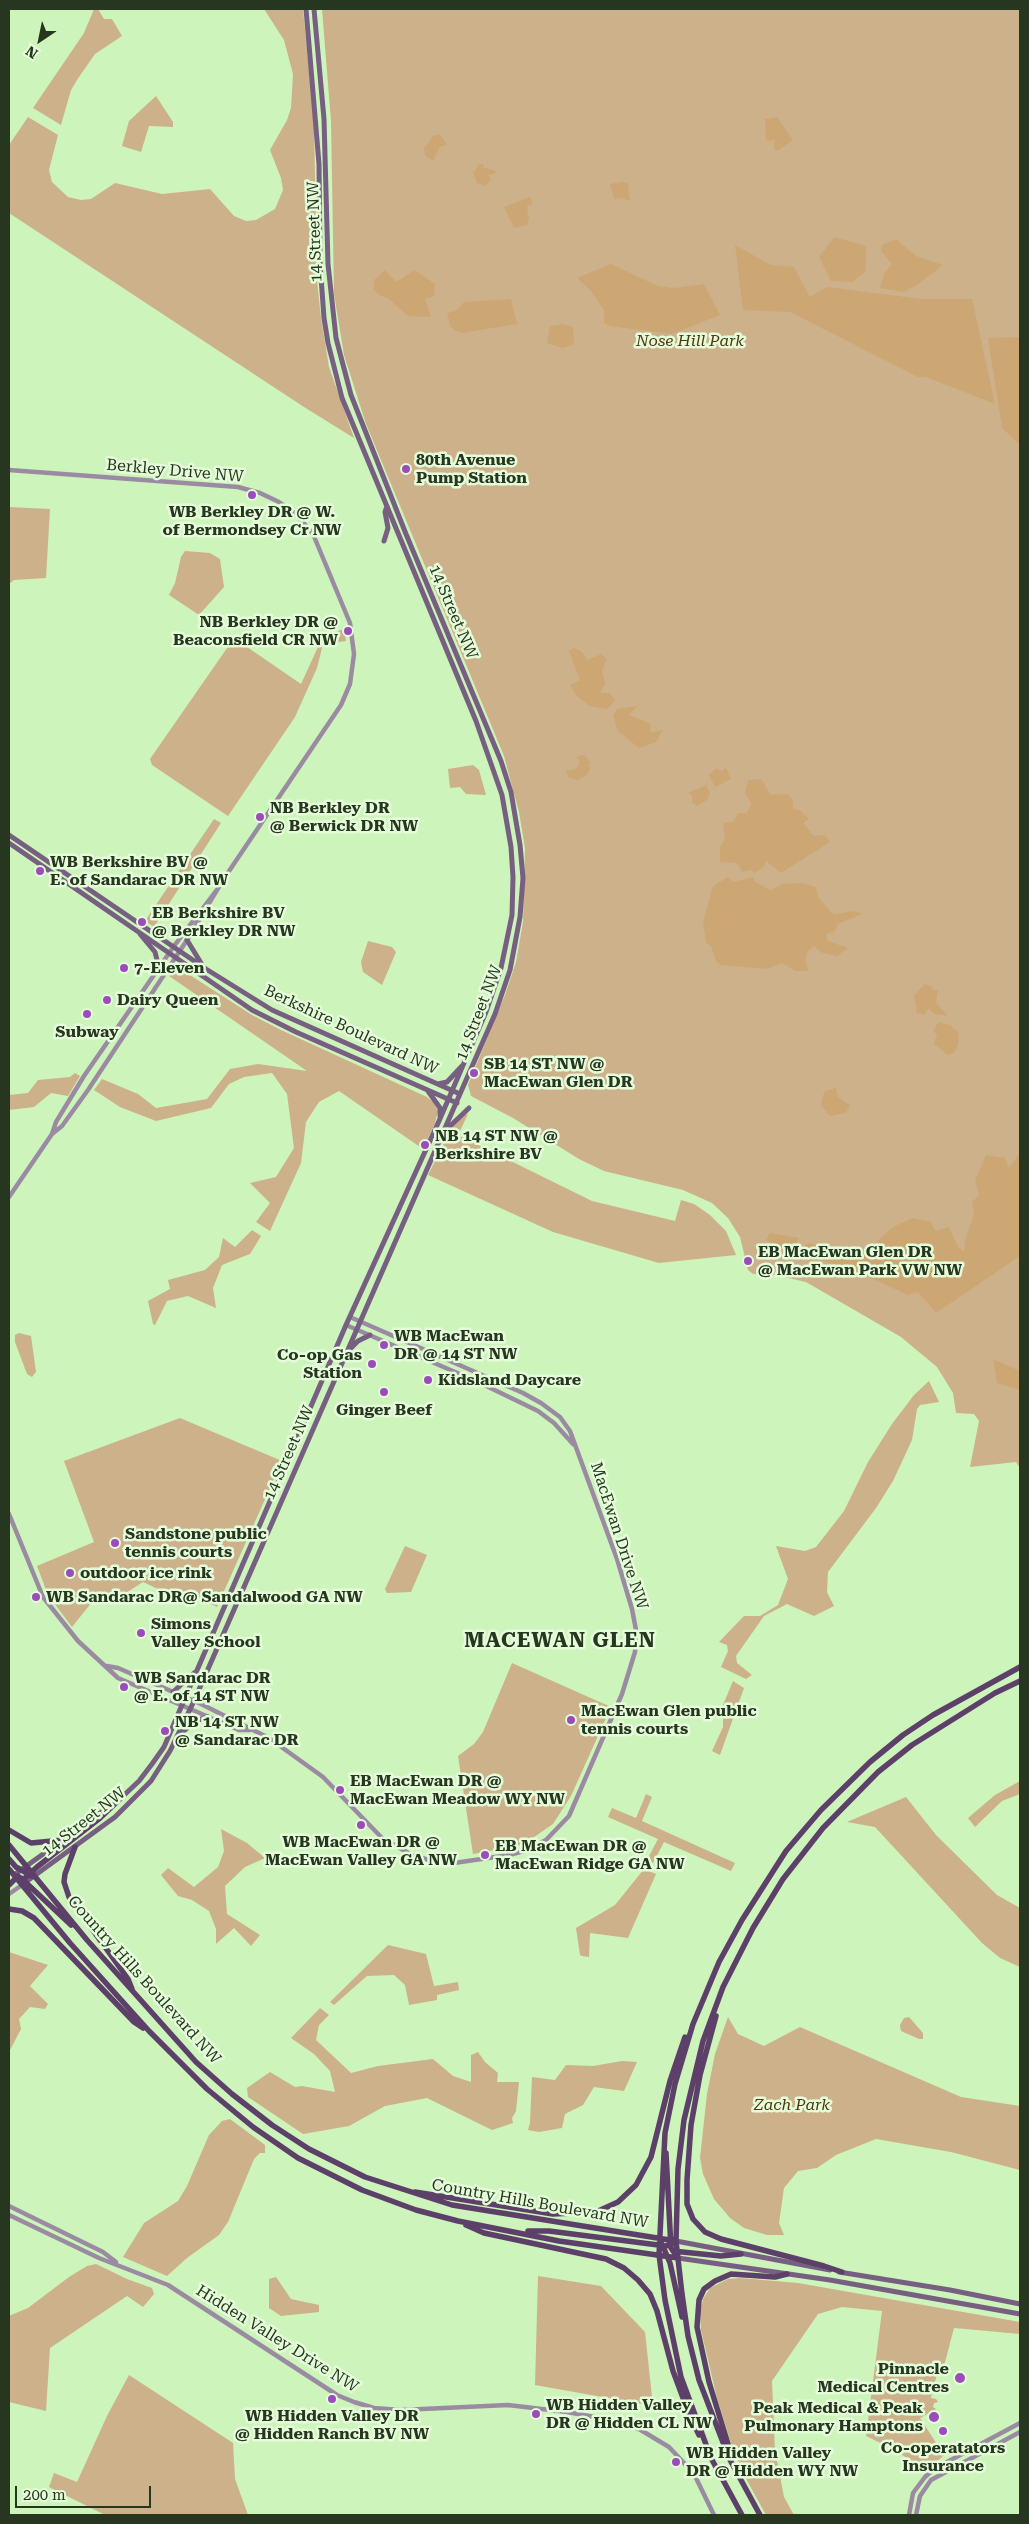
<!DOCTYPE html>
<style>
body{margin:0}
#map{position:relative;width:1029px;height:2524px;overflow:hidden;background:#cdf4ba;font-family:"Roboto Serif",serif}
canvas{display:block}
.frame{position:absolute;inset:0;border:10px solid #27361f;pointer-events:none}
.north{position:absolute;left:15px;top:15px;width:50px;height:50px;-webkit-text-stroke:4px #e5fcda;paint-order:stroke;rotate:214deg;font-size:14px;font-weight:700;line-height:20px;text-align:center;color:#27361f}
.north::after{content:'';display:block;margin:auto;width:18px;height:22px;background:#27361f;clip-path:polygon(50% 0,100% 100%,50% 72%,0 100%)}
.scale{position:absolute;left:15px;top:2486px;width:136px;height:22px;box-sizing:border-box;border:2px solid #27361f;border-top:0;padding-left:6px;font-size:15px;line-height:18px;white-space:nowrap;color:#27361f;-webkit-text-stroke:4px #e5fcda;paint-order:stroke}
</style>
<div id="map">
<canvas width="1029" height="2524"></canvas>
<div class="frame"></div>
<div class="north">N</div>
<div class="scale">200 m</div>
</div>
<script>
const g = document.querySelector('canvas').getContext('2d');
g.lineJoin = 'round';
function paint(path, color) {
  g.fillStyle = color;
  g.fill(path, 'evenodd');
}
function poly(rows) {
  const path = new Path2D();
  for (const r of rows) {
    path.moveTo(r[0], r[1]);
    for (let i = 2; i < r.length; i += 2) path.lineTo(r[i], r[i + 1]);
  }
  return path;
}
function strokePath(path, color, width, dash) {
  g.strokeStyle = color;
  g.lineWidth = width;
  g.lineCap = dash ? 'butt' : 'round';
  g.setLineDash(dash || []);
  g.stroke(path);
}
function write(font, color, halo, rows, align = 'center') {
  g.font = font + ' "Roboto Serif",serif';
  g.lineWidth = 5;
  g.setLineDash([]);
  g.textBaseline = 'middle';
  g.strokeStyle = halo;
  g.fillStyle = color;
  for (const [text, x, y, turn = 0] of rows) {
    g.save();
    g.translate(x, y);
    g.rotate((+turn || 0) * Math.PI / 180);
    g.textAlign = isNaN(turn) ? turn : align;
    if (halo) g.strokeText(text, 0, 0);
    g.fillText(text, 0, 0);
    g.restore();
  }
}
paint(poly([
 [94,9,98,9,104,19,112,19,122,36,95,54,79,77,71,90,61,125,33,108,84,33],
 [264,9,303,9,314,123,317,281,321,318,329,367,354,438,304,407,9,213,9,145,28,117,58,135,49,170,52,182,68,197,81,200,91,199,115,183,162,194,210,189,234,216,246,221,256,220,275,209,283,190,281,178,270,150,287,120,291,108,293,74,284,40],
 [322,9,1020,9,1020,1468,1016,1462,970,1467,979,1421,974,1414,956,1413,953,1393,937,1367,901,1337,806,1282,775,1275,753,1274,748,1270,740,1237,728,1218,712,1203,683,1190,604,1171,579,1159,513,1118,471,1096,468,1085,505,995,516,962,523,922,525,848,519,812,504,756,366,424,344,355,334,294,331,121],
 [156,96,173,122,173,127,149,126,141,152,122,146,129,121],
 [9,507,50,509,46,578,14,580,9,584],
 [185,551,210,553,220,559,224,587,199,615,169,595,175,583,181,557],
 [344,629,346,641,323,644,317,668,295,717,228,816,152,765,150,759,234,638,301,684,323,636],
 [473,765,479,770,486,795,466,794,460,787,450,788,448,769],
 [214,819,221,823,154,927,145,921],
 [368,941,392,947,396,952,382,985,363,972,361,962],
 [179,968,252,1015,281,1030,427,1097,433,1102,438,1111,435,1123,423,1149,339,1091,319,1102,306,1122,301,1163,270,1231,256,1222,270,1203,250,1183,276,1177,294,1148,287,1094,272,1073,244,1077,229,1084,211,1108,156,1121,120,1107,94,1090,102,1079,138,1094,156,1108,207,1099,230,1069,258,1064,307,1071,169,976,174,970],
 [75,1073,80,1076,68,1096,51,1093,34,1107,9,1110,9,1095,28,1093,38,1080,70,1077],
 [468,1114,458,1135,592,1201,675,1221,681,1200,694,1204,710,1215,726,1231,736,1255,659,1263,553,1232,428,1175,451,1129,460,1116],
 [252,1230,261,1236,250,1254,222,1265,213,1288,216,1308,188,1296,167,1301,155,1325,153,1324,148,1301,170,1289,168,1280,205,1270,219,1257,223,1238,235,1247],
 [19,1333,31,1336,36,1372,32,1377,27,1374,15,1342,15,1335],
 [929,1381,939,1402,920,1405,917,1409,912,1440,893,1481,876,1508,828,1572,827,1592,834,1606,814,1616,787,1604,764,1616,736,1656,737,1663,752,1675,746,1679,721,1667,728,1651,727,1645,719,1642,744,1616,760,1616,778,1605,788,1579,776,1546,805,1551,816,1547,844,1511,868,1462,892,1424,914,1395],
 [180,1418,282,1461,217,1607,185,1591,173,1596,143,1582,112,1602,100,1592,72,1627,48,1595,37,1566,94,1542,64,1461],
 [405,1546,427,1555,411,1592,387,1593,385,1589],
 [512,1663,611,1707,571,1796,553,1824,527,1842,513,1847,473,1854,458,1756,474,1744,483,1732],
 [733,1681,744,1688,720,1755,712,1751,723,1727,723,1705],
 [1020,1781,1020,1794,1002,1801,975,1827,968,1818,995,1795],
 [646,1794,652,1797,642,1821,735,1863,731,1871,664,1842,653,1863,647,1860,658,1839,608,1817,612,1808,636,1818],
 [906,1797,936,1835,997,1895,1020,1908,1020,1967,1000,1958,982,1943,875,1827,847,1822],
 [221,1829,247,1843,265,1858,245,1867,225,1886,227,1914,260,1935,251,1946,234,1928,216,1944,216,1929,209,1911,192,1900,178,1896,161,1875,168,1868,194,1887,218,1867,224,1851],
 [644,1869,656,1874,628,1938,590,1933,589,1957,582,1956,580,1955,576,1928,615,1905],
 [388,1945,426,1954,434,1986,458,1982,459,1990,437,1995,437,2000,409,2005,405,1985,394,1975,367,1976,334,2005,330,2002],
 [9,1952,48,1965,30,1986,48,2004,45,2009,30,2007,19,2019,21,2029,9,2052],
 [320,2008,329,2015,319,2025,316,2040,351,2073,378,2066,433,2059,453,2076,471,2082,471,2055,478,2052,485,2062,498,2073,497,2082,519,2082,516,2111,512,2118,513,2123,492,2130,427,2098,385,2106,349,2126,303,2134,248,2097,247,2088,270,2072,295,2087,302,2086,335,2092,330,2071,314,2054,291,2038],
 [728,2017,738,2034,764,2046,800,2027,961,2097,1020,2106,1020,2170,951,2152,876,2139,836,2155,817,2168,798,2171,784,2188,779,2223,784,2235,767,2235,744,2228,730,2218,714,2199,703,2174,700,2158,707,2094,715,2054],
 [909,2017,923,2033,923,2039,919,2039,901,2031,900,2025,904,2018],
 [622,2061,637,2062,624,2091,594,2087,583,2105,565,2114,562,2128,539,2132,528,2130,530,2123,532,2077,555,2080,566,2065,593,2066],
 [230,2119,265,2145,265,2153,260,2153,254,2159,228,2222,219,2235,187,2258,167,2276,123,2257,144,2223,178,2201,187,2186,209,2135,222,2121],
 [96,2264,127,2279,152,2288,154,2294,143,2307,127,2296,50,2348,46,2411,9,2402,9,2316,28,2308,69,2277,87,2266],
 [538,2276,601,2286,645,2332,653,2406,535,2385],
 [276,2277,291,2299,319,2305,319,2312,281,2316,269,2308,269,2279],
 [740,2278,798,2283,1020,2322,1020,2334,954,2328,944,2366,939,2366,931,2398,936,2399,938,2402,934,2403,933,2407,936,2409,920,2418,944,2455,927,2471,893,2449,866,2436,882,2311,842,2307,818,2314,772,2381,775,2450,784,2497,794,2515,766,2515,745,2477,731,2443,717,2398,701,2330,700,2312,703,2299,710,2288,728,2279],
 [129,2375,233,2443,235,2479,248,2515,105,2515,49,2487,54,2473,77,2482,107,2416]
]), '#cdb18b');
paint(poly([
 [777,117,793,140,777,151,774,148,775,140,766,141,765,119],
 [440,134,447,145,440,147,433,161,425,155,424,148,431,140,432,136],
 [479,164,483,164,484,168,494,170,496,173,488,175,491,179,486,186,477,183,473,173],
 [623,182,628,183,630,201,622,198,614,199,610,184],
 [530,197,533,204,527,206,529,219,527,225,514,228,504,207],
 [834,237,866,246,866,271,852,282,831,281,819,257],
 [896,239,916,256,943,265,916,286,903,292,880,288,884,274,892,264,881,251,882,245],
 [735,245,771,265,794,267,810,297,827,287,922,299,972,299,995,404,926,377,918,377,790,312,743,310],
 [611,264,658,286,674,288,704,284,720,315,672,334,609,326,604,323,604,310,590,290,577,278],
 [385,270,396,282,415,270,435,284,434,296,425,299,431,317,408,316,390,300,378,294,374,290,374,280],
 [511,299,517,324,462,333,454,330,450,325,447,313,455,311,464,302],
 [563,324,573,327,574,344,563,348,547,343,550,326],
 [1020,337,1020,445,1002,428,988,338],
 [574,648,582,652,587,660,601,654,607,659,602,671,605,684,600,693,610,693,615,701,607,709,590,706,577,696,570,685,580,680,569,651],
 [637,706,629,715,651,724,650,733,663,730,656,742,639,748,618,731,613,716,617,709],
 [584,755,590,762,588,766,591,767,587,775,577,780,569,778,566,771,576,769,580,762,576,757],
 [716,768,721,771,726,768,731,779,715,787,709,775],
 [761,779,771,795,788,794,793,801,793,809,800,810,809,819,803,823,814,836,824,835,830,842,781,873,766,861,764,867,754,873,751,870,742,872,737,863,720,862,720,847,725,838,723,823,733,822,738,813,747,813,751,803,745,793,748,780],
 [706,785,710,793,707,800,697,806,692,803,692,795,688,793],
 [728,877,733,882,753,877,755,882,771,890,782,884,803,883,815,887,819,898,831,912,836,914,853,911,863,914,838,924,835,931,826,934,828,941,848,948,837,956,822,953,814,946,808,951,805,960,809,971,795,971,782,963,767,969,721,965,716,961,711,946,706,943,703,922,713,886],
 [925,984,932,987,933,990,938,990,936,1003,948,1016,936,1014,928,1009,925,1015,917,1013,914,995],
 [939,1022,950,1025,958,1032,959,1041,955,1052,948,1055,934,1044,937,1035,933,1030],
 [836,1088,838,1097,850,1105,846,1113,830,1116,821,1105,822,1098,825,1091],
 [1019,1154,1020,1256,936,1313,918,1292,908,1295,847,1267,800,1255,800,1247,810,1243,839,1254,864,1253,893,1227,913,1218,931,1222,935,1231,949,1227,958,1247,964,1251,965,1240,974,1215,972,1202,979,1195,975,1181,986,1155,1005,1158,1009,1168],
 [770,1233,799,1238,792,1251,779,1248,766,1240],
 [993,1359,1020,1371,1020,1390,997,1383]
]), '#cda773');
strokePath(poly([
 [9,470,238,487,260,493,279,502,296,514,313,534,350,623,354,654,350,684,341,705,223,880,187,940,88,1090,62,1126,52,1134,9,1197],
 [52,1134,56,1122,84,1076,174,946,219,887],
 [346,1325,476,1381,538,1411,554,1423,573,1444],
 [9,1514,43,1597,78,1641,118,1678,239,1730,250,1730],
 [107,1666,118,1668,201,1704,269,1738,323,1777,382,1838,412,1855,429,1860,454,1863,509,1855,524,1851,546,1840,569,1816,622,1694,635,1652,636,1630,632,1609,617,1559,570,1431,560,1417,541,1403,523,1393,350,1317],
 [9,1894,22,1885],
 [9,2206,103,2252,116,2262],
 [9,2215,99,2258,168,2285,337,2395,354,2402,374,2408,401,2410,508,2405,567,2412,611,2420,639,2429,669,2447,684,2463,696,2478,714,2515],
 [909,2515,913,2493,925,2477,934,2469,1020,2423],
 [916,2515,920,2496,931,2480,1020,2432]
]), '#9b8ba2', 4.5);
strokePath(poly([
 [384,541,388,528,385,512,387,506],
 [9,835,206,969,272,1010,460,1094],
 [9,843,252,1010,296,1032,457,1103],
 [140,934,155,952,159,968],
 [187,940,201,963],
 [438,1084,447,1082,462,1066],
 [428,1091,440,1108,440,1116],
 [446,1130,469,1108],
 [349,1350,358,1341,370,1335],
 [173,1692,194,1673],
 [179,1735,195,1721,208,1717],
 [120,1799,139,1781,152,1764,164,1747,179,1712,346,1325,439,1121,486,1012,501,968,512,915,513,877,511,847,502,795,476,721,342,398,328,343,324,318,320,263,319,164,306,9],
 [14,1875,107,1808],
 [23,1884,115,1817,151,1781,170,1751,194,1701,495,1014,510,970,520,917,523,878,520,845,511,792,501,761,406,534,351,395,336,338,328,264,324,119,314,9],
 [676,2241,830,2270],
 [678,2258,830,2280,1020,2314],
 [839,2272,950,2290,1020,2304]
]), '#775f81', 5);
strokePath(poly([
 [9,1830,31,1843,63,1840],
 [9,1845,87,1940,196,2062,232,2094,272,2125,309,2149,365,2177,452,2205,676,2241],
 [75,1847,65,1874,64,1882,69,1897,128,1979,132,1989],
 [9,1859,16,1867,32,1876],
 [9,1869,70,1943,149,2031,207,2089,253,2127,298,2158,362,2190,416,2210,458,2221,559,2241,678,2258],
 [21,1878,71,1925],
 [9,1885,18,1876],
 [22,1885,25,1878,37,1867,100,1818,123,1796],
 [9,1909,22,1911,34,1918,134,2022,143,2028],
 [716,2016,700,2075,691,2125,687,2180,687,2204,693,2219,705,2232,721,2239,824,2266,842,2272],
 [666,2153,671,2248,678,2258],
 [415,2192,553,2214,596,2212,618,2202,636,2185,651,2157,670,2081,685,2037],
 [466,2225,484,2233,606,2259,624,2268,638,2280,650,2294,657,2311,673,2371,689,2414,699,2435],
 [528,2231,549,2231,666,2246,676,2241],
 [662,2244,670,2263,682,2317],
 [673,2251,721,2256,741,2254],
 [732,2457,709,2382,697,2327,699,2300,704,2289,715,2281,731,2274,775,2277,787,2274],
 [742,2515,711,2458,681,2377,665,2300,659,2255,665,2133,675,2084,693,2024,719,1962,742,1920,786,1851,821,1810,870,1762,903,1735,933,1715,1020,1667],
 [760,2515,729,2458,699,2380,688,2336,682,2294,676,2241,678,2169,684,2120,703,2041,723,1987,753,1928,783,1879,823,1828,878,1772,912,1745,995,1693,1020,1681]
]), '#5d4069', 5.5);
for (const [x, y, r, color] of [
 [406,469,5,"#9c4bbb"],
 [252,495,5,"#9c4bbb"],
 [348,631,5,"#9c4bbb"],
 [260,817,5,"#9c4bbb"],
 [40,871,5,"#9c4bbb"],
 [142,922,5,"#9c4bbb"],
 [124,968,5,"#9c4bbb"],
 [107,1000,5,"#9c4bbb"],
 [87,1014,5,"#9c4bbb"],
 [474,1073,5,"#9c4bbb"],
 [425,1145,5,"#9c4bbb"],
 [748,1261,5,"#9c4bbb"],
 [384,1345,5,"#9c4bbb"],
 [372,1364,5,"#9c4bbb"],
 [428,1380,5,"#9c4bbb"],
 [384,1392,5,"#9c4bbb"],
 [115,1543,5,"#9c4bbb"],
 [70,1573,5,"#9c4bbb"],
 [36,1597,5,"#9c4bbb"],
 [141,1633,5,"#9c4bbb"],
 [124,1687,5,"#9c4bbb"],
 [571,1720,5,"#9c4bbb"],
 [165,1731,5,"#9c4bbb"],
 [340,1790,5,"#9c4bbb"],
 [361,1825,5,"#9c4bbb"],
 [485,1855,5,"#9c4bbb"],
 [960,2378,6,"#9c4bbb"],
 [332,2399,5,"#9c4bbb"],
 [536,2414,5,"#9c4bbb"],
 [934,2417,6,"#9c4bbb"],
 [943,2431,5,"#9c4bbb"],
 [676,2462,5,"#9c4bbb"]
]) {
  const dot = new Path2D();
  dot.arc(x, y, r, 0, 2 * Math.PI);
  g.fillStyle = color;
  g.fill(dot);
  strokePath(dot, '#e5fcda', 2);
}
write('16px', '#27361f', '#e5fcda', [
 ["14 Street NW",315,232,-92],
 ["Berkley Drive NW",175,471,5],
 ["14 Street NW",453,612,67],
 ["14 Street NW",479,1013,-69],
 ["Berkshire Boulevard NW",351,1030,25],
 ["14 Street NW",289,1453,-66],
 ["MacEwan Drive NW",619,1536,72],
 ["14 Street NW",84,1822,-38],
 ["Country Hills Boulevard NW",144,1980,48],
 ["Country Hills Boulevard NW",540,2204,10],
 ["Hidden Valley Drive NW",277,2339,32]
]);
write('italic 16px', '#51370d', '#e5fcda', [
 ["Nose Hill Park",690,341],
 ["Zach Park",792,2105]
]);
write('bold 16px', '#27361f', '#e5fcda', [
 ["80th Avenue",416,460],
 ["Pump Station",416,478],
 ["WB Berkley DR @ W.",252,512,"center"],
 ["of Bermondsey Cr NW",252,530,"center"],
 ["NB Berkley DR @",338,622,"right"],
 ["Beaconsfield CR NW",338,640,"right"],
 ["NB Berkley DR",270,808],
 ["@ Berwick DR NW",270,826],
 ["WB Berkshire BV @",50,862],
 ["E. of Sandarac DR NW",50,880],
 ["EB Berkshire BV",152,913],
 ["@ Berkley DR NW",152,931],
 ["7-Eleven",134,968],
 ["Dairy Queen",117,1000],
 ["Subway",87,1032,"center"],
 ["SB 14 ST NW @",484,1064],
 ["MacEwan Glen DR",484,1082],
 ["NB 14 ST NW @",435,1136],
 ["Berkshire BV",435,1154],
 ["EB MacEwan Glen DR",758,1252],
 ["@ MacEwan Park VW NW",758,1270],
 ["WB MacEwan",394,1336],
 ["DR @ 14 ST NW",394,1354],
 ["Co-op Gas",362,1355,"right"],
 ["Station",362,1373,"right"],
 ["Kidsland Daycare",438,1380],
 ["Ginger Beef",384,1410,"center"],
 ["Sandstone public",125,1534],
 ["tennis courts",125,1552],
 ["outdoor ice rink",80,1573],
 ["WB Sandarac DR@ Sandalwood GA NW",46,1597],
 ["Simons",151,1624],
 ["Valley School",151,1642],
 ["WB Sandarac DR",134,1678],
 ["@ E. of 14 ST NW",134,1696],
 ["MacEwan Glen public",581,1711],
 ["tennis courts",581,1729],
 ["NB 14 ST NW",175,1722],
 ["@ Sandarac DR",175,1740],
 ["EB MacEwan DR @",350,1781],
 ["MacEwan Meadow WY NW",350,1799],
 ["WB MacEwan DR @",361,1842,"center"],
 ["MacEwan Valley GA NW",361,1860,"center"],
 ["EB MacEwan DR @",495,1846],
 ["MacEwan Ridge GA NW",495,1864],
 ["Pinnacle",949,2369,"right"],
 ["Medical Centres",949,2387,"right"],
 ["WB Hidden Valley",546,2405],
 ["DR @ Hidden CL NW",546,2423],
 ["Peak Medical & Peak",923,2408,"right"],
 ["Pulmonary Hamptons",923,2426,"right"],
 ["WB Hidden Valley DR",332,2416,"center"],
 ["@ Hidden Ranch BV NW",332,2434,"center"],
 ["Co-operatators",943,2448,"center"],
 ["Insurance",943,2466,"center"],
 ["WB Hidden Valley",686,2453],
 ["DR @ Hidden WY NW",686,2471]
], 'left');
g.letterSpacing = '1px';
write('bold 21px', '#27361f', '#e5fcda', [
 ["MACEWAN GLEN",560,1641]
]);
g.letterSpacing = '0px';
</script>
